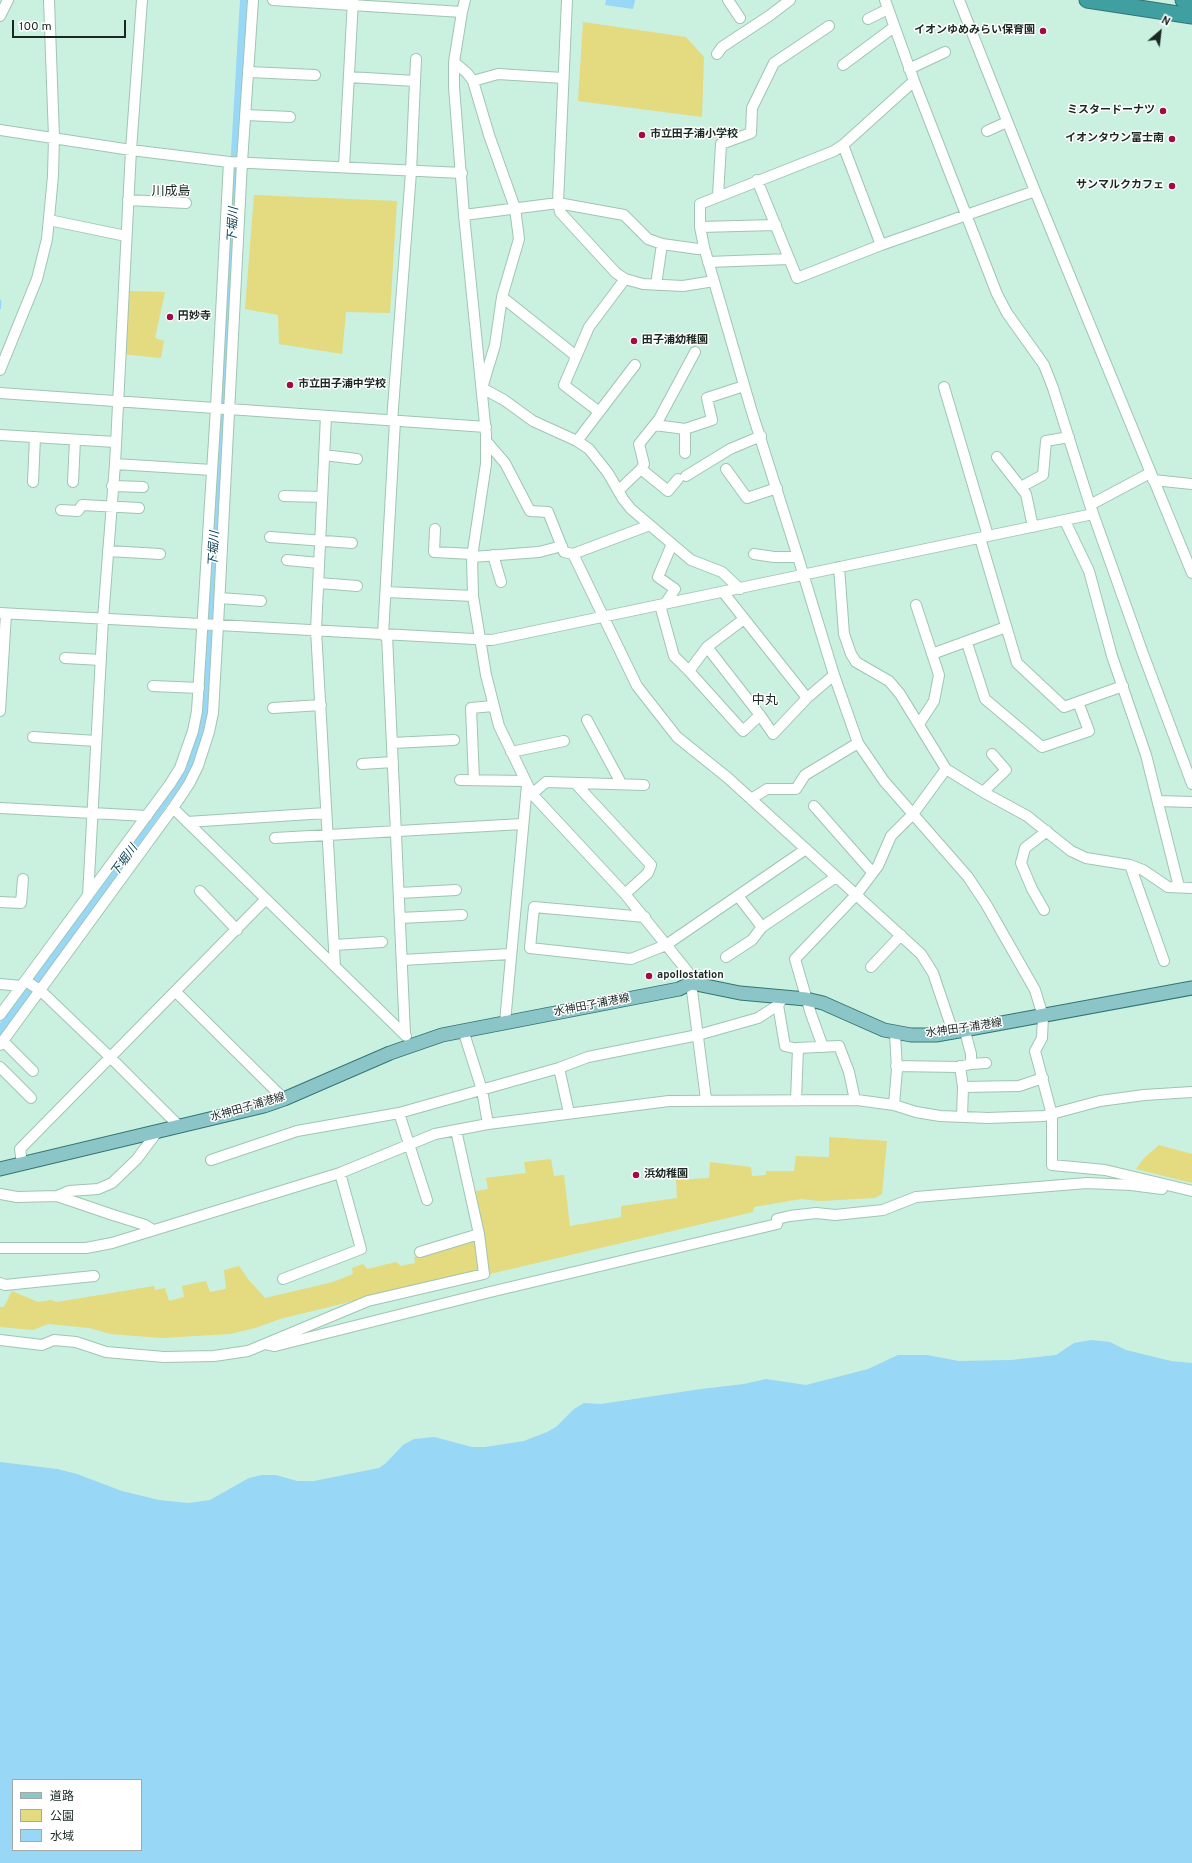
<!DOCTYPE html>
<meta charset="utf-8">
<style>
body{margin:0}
#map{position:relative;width:1192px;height:1863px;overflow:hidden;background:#caf0df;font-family:Overpass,"Noto Sans JP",sans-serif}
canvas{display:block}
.legend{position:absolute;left:12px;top:1779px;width:130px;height:72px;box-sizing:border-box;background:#fff;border:1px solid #a3a9a7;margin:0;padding:5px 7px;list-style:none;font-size:12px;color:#1a2822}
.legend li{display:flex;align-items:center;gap:8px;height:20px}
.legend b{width:20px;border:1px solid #a3a9a7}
.north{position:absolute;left:1140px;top:12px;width:40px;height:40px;-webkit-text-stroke:3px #fff;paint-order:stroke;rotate:28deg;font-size:11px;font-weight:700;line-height:16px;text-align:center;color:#1a2822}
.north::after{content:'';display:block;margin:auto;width:14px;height:18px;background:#1a2822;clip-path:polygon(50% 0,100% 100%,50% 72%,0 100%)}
.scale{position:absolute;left:12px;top:20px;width:114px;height:18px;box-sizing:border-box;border:2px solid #1a2822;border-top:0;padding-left:5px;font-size:12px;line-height:14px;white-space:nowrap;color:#1a2822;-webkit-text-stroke:3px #fff;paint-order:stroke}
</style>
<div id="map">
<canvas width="1192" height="1863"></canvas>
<ul class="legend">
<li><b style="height:5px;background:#8cc5c7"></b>道路</li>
<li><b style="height:11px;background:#e4da7f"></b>公園</li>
<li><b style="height:11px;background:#98d7f5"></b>水域</li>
</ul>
<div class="north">N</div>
<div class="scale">100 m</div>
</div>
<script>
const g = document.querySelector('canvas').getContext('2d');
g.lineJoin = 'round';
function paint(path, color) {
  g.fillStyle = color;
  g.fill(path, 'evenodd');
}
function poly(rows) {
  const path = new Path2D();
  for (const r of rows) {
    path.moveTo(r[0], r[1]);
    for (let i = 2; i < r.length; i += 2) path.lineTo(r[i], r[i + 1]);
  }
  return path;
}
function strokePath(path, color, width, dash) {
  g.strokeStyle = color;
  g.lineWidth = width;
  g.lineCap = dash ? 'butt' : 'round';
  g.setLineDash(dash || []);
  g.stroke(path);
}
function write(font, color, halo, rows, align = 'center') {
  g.font = font + ' Overpass,"Noto Sans JP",sans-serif';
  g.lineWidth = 3;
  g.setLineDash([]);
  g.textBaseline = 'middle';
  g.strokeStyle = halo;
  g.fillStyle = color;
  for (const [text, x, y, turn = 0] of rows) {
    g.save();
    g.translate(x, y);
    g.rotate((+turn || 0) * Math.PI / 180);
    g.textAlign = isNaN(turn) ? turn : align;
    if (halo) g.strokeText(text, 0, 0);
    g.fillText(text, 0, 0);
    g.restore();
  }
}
paint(poly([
 [583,22,686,37,704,57,702,117,578,101],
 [254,195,397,201,390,313,346,312,342,354,279,344,278,315,245,309],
 [127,291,165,292,155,338,164,341,161,358,122,354],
 [829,1137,887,1141,882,1194,875,1198,820,1201,801,1199,754,1207,753,1212,490,1274,488,1268,280,1319,255,1328,230,1334,162,1338,110,1334,90,1328,48,1324,33,1330,0,1327,0,1307,4,1307,12,1291,38,1302,51,1300,57,1302,154,1286,155,1290,165,1288,169,1301,184,1297,182,1286,206,1281,210,1292,226,1289,224,1270,239,1266,248,1279,265,1298,333,1282,353,1274,352,1268,363,1264,367,1269,396,1262,401,1266,415,1263,414,1257,482,1236,476,1191,488,1189,486,1178,526,1173,524,1162,551,1159,554,1176,564,1175,570,1226,621,1217,621,1206,677,1198,676,1180,709,1178,710,1162,751,1167,752,1176,766,1175,766,1171,794,1171,796,1156,829,1157],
 [1159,1145,1192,1154,1192,1183,1136,1169,1144,1158]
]), '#e4da7f');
paint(poly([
 [606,0,635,0,633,9,605,5],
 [180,776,186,779,0,1039,0,1023],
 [1091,1340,1110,1342,1126,1350,1171,1361,1192,1363,1192,1863,0,1863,0,1462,57,1469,77,1474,122,1491,159,1500,188,1503,210,1500,249,1478,262,1475,276,1475,297,1481,314,1481,379,1468,386,1463,403,1445,414,1439,434,1437,472,1447,485,1447,524,1441,547,1432,556,1427,574,1409,584,1403,601,1404,701,1389,744,1384,766,1379,806,1385,868,1369,898,1355,927,1355,959,1361,1011,1360,1056,1355,1074,1343],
 [13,1780,141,1780,141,1850,13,1850]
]), '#98d7f5');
strokePath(poly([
 [0,301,0,308]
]), '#98d7f5', 2.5);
strokePath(poly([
 [174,793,193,763,201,740,205,717,247,0]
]), '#98d7f5', 14);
const minor = poly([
 [273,0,462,12],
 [465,0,462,12,454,62,454,87,464,215,486,434,486,464,472,557,473,596,486,675,499,726,532,794,625,894,688,972,691,983,706,1099],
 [567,0,558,203,560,212,616,273,625,279,643,284,683,286,714,281],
 [728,0,740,18],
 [885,0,914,81,997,294,1007,313,1044,365,1053,388,1090,505,1142,651,1192,784],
 [959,0,1035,191,1192,573],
 [0,16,8,0],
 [868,19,888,9],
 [717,54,722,47,769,16,790,0],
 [454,62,467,73,473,81,489,135,515,208,519,239,502,297,495,345,482,388,504,400,533,421,577,441,589,449,608,473,623,499,631,509,691,560,722,572,740,589],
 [843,65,894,27],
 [909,69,945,52],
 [249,72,315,75],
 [349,77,415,81],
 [473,81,498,74,563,78],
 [914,81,843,145,834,151,700,204,700,227,704,247,751,409,798,557,834,675,858,743,884,781,968,877,986,904,1035,990,1043,1016,1042,1038,1035,1051,1052,1115,1052,1165,1105,1170,1192,1191],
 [246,115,290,117],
 [0,130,131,150,229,162,462,173],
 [987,131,1007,122],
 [843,145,881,245],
 [344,167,353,0],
 [757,180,797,278,881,245,1035,191],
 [718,196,721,144,751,133,752,108,774,63,829,26],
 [128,200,186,203],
 [464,215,558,203,624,215,648,239,662,244,698,249,704,247],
 [49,220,126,236],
 [700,227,776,225],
 [708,262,789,259],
 [656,285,662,244],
 [502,297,576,356],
 [0,370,37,279,47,239,53,176,54,137,49,0],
 [944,387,988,536],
 [0,393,486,427],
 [598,411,564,385,589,327,625,279],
 [326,416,316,630,335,966],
 [392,421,411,172,416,59],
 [655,425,685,429,712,420,707,398,744,386],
 [685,429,685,453],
 [0,435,115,442],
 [486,441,505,463,530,511,548,512,564,552,573,554,650,525],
 [577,441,635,365],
 [324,455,357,459],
 [997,457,1026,494,1033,527],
 [115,464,212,470],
 [641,469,668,491,678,479],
 [726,469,747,498,777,488],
 [686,476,730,449,761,436],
 [1153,480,1192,484],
 [33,482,35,437],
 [73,482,75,440],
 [112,486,143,487],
 [1021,487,1043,475,1046,441,1069,437],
 [619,490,641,469,644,464,639,444,659,419,695,352],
 [284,496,322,497],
 [1090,505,1150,473],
 [61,510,78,511,82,505,139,508],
 [1065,521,1089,571,1112,656,1146,755,1179,887],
 [435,529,434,552,473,554],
 [270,537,352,543],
 [980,538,1017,663,1064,707,1123,686],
 [108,551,160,554],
 [573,554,637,686,677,737,728,778,921,954,933,973,953,1032],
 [754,554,774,557,798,557],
 [493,555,501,582],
 [472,557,539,552,562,546],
 [287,560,319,563],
 [839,567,844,634,851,654,856,662,889,681,900,694,946,769,983,792,1027,816,1071,851,1086,858,1130,865,1143,870,1168,887,1192,888],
 [319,583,357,586],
 [386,592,473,596],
 [723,592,807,698],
 [220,598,261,601],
 [665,604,675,589,658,577,672,544],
 [660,605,674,656,689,671],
 [916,605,939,675,934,701,919,724],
 [0,613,492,640,1093,514],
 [744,619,707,647,689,671,743,731,760,715,773,734,807,698,834,675],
 [383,635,395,421],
 [387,635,405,1034],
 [967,643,985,699,1042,747,1089,731,1078,702],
 [707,647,760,715],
 [932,654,1006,627],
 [65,658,101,660],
 [153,686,199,688],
 [273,708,321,705],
 [0,711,6,614],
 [587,720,621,783],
 [33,737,96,741],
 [392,743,454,740],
 [511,752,564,741],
 [362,764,393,762],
 [460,780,525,781],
 [474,780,471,708,493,706],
 [576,784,651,865,648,873,625,894],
 [983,792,1006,770,992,754],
 [532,794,546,782,644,785],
 [751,799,767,789,796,789,805,775,858,743],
 [1158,801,1192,802],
 [814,806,872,872],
 [0,808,147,816],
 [173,808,406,1036],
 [187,822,326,813],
 [275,838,522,824],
 [1130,865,1164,961],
 [200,891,237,930],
 [399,893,456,890],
 [88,896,103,619,115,464,131,150,142,0],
 [738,896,762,927],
 [0,902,21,903,23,879],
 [1044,910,1032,889,1021,863,1025,848,1047,831],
 [645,917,534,907,530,948,631,959,666,945,806,849],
 [400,918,462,915],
 [334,945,382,942],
 [726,957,752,940,762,927,836,877],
 [402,960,510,954],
 [871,967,901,935],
 [26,981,41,991,111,1058,180,1127],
 [0,984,21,986],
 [176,992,284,1099],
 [778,1005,785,1046,798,1049,796,1100],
 [0,1015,170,784,180,768,193,731,197,711,216,408,229,162],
 [505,1022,527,785],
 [463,1030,482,1090,488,1124],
 [895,1034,897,1069,894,1105,916,1112,940,1116,988,1118,1044,1116,1100,1101,1144,1095,1192,1092],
 [3,1041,33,1071],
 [0,1045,173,808,189,784,198,766,209,732,213,713,218,625,242,162,253,0],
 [823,1047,811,1014,795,959,856,895,878,866,891,836,913,814,946,769],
 [797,1048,839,1046,849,1072,855,1100],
 [971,1064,986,1063],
 [896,1066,958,1067,971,1064,971,1054,966,1035],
 [960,1066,963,1087,962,1117],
 [0,1067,31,1098],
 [559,1068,569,1113],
 [963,1087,1019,1086,1043,1078],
 [399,1113,427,1200],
 [211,1160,297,1131,399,1113,559,1068,588,1057,698,1035,758,1018,778,1005,784,997],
 [22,1164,20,1149,266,899],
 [0,1194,17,1197,57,1196,69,1191,98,1189,112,1183,137,1159,157,1132],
 [57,1196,113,1215,145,1225,153,1230],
 [0,1248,86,1248,112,1243,340,1173,435,1134,488,1124,669,1101,857,1100,894,1105],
 [420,1252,479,1234],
 [283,1279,361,1249,340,1173],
 [0,1283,5,1285,94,1276],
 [0,1340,42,1345,54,1340,76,1342,106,1352,164,1357,214,1356,248,1351,368,1301,484,1274,479,1234,456,1130],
 [265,1344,275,1346,490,1292,777,1224,777,1219,790,1216,816,1213,835,1215,883,1210,916,1197,1087,1183,1131,1185,1162,1189]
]);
const major = poly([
 [0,1169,264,1106,284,1099,390,1053,442,1035,679,989,691,983,740,993,806,999,823,1003,884,1030,911,1035,936,1035,953,1032,1192,988]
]);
const highway = poly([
 [1087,0,1192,16],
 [1183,0,1192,1]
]);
strokePath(minor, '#9fc5b4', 12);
strokePath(major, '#337575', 15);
strokePath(highway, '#337575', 17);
strokePath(minor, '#fff', 10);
strokePath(major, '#8cc5c7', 13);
strokePath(highway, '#409fa1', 15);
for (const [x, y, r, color] of [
 [1043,31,4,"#a30a44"],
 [1163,111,4,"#a30a44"],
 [642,135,4,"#a30a44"],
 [1172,139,4,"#a30a44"],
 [1172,186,4,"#a30a44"],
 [170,317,4,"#a30a44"],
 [634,341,4,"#a30a44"],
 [290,385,4,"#a30a44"],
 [649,976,4,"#a30a44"],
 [636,1175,4,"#a30a44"]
]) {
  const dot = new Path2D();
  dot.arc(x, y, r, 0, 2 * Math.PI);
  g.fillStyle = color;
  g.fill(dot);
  strokePath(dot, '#fff', 1.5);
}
write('bold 11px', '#1a2822', '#fff', [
 ["イオンゆめみらい保育園",1035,31,"right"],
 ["ミスタードーナツ",1155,111,"right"],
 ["市立田子浦小学校",650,135],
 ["イオンタウン富士南",1164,139,"right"],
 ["サンマルクカフェ",1164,186,"right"],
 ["円妙寺",178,317],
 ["田子浦幼稚園",642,341],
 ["市立田子浦中学校",298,385],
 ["apollostation",657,976],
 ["浜幼稚園",644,1175]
], 'left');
write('11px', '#1a2822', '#fff', [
 ["水神田子浦港線",592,1006,-11],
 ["水神田子浦港線",964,1029,-8],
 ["水神田子浦港線",248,1108,-16]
]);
write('italic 12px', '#0d4156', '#fff', [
 ["下堀川",234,225,-87],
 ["下堀川",215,549,-87],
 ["下堀川",125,861,-54]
]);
write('13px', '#1a2822', '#fff', [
 ["川成島",171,192],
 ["中丸",765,701]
]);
</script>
